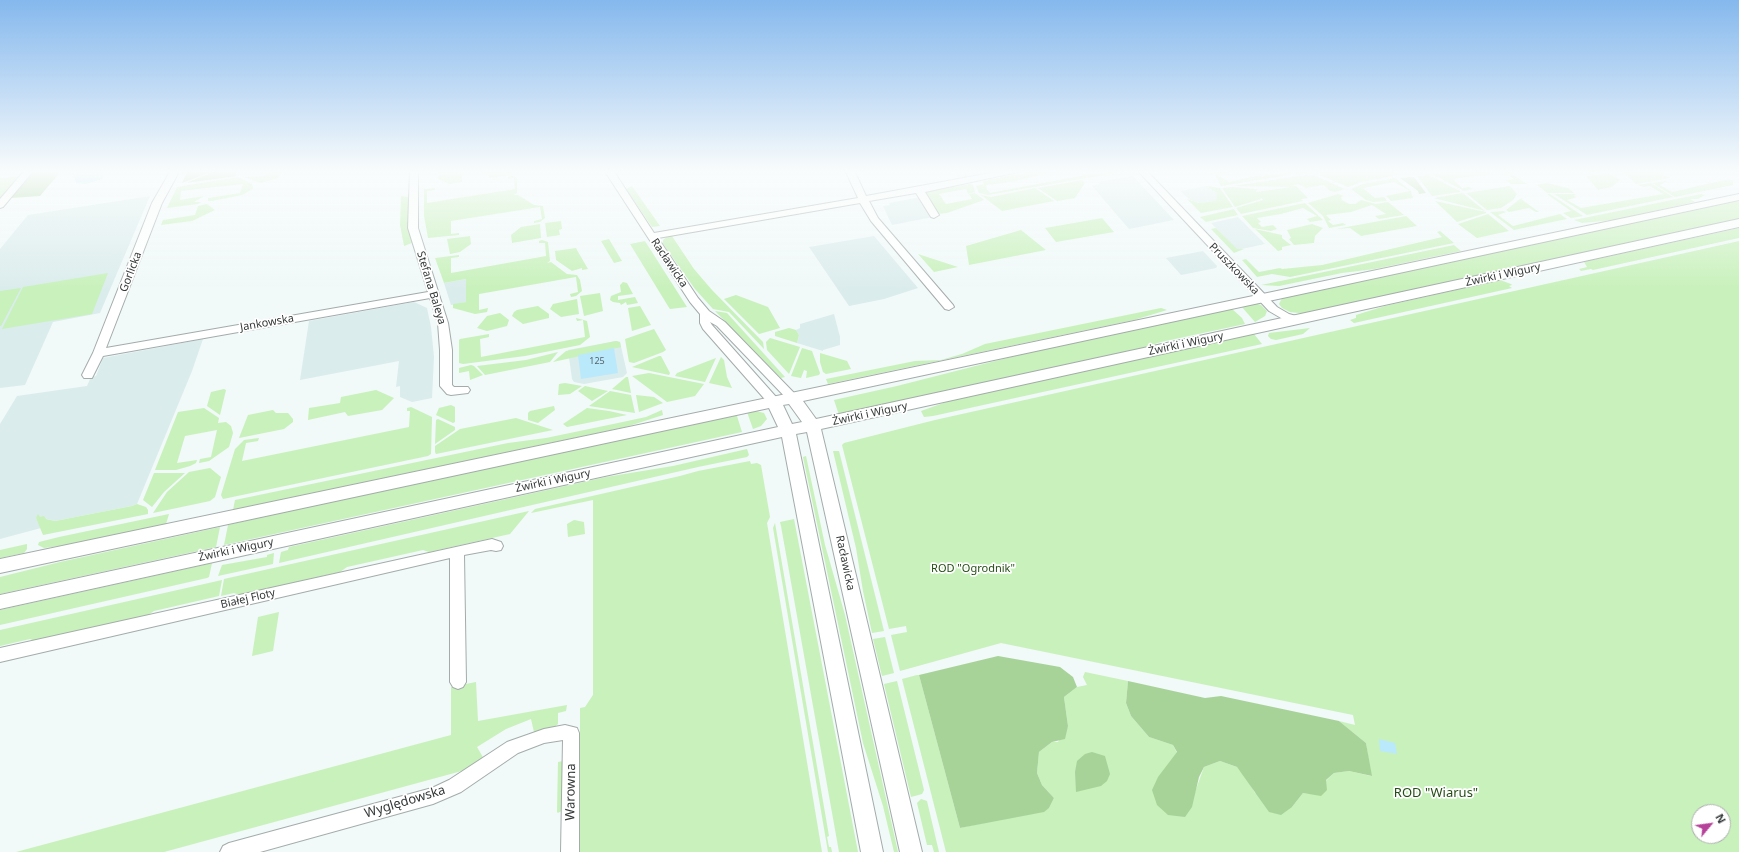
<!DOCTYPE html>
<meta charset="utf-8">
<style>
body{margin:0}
#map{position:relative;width:1739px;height:852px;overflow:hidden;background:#f1f9f9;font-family:"Noto Sans",sans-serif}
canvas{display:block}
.north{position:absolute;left:1691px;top:804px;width:40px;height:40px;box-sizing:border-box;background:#fff;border:1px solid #aeafaf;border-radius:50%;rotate:61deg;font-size:11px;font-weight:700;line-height:16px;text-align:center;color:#343838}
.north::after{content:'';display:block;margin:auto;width:14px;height:18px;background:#b6429a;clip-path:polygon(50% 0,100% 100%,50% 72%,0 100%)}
</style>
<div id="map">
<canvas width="1739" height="852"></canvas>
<div class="north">N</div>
</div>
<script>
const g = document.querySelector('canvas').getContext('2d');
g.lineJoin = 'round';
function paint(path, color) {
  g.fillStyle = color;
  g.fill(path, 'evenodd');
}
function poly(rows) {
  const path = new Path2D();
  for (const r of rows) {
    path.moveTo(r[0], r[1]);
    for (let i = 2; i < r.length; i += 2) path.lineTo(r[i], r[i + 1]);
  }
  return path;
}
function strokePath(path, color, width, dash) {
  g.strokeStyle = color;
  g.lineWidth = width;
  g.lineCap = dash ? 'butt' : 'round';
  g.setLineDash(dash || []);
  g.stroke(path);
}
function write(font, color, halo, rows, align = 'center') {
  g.font = font + ' "Noto Sans",sans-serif';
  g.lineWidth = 3.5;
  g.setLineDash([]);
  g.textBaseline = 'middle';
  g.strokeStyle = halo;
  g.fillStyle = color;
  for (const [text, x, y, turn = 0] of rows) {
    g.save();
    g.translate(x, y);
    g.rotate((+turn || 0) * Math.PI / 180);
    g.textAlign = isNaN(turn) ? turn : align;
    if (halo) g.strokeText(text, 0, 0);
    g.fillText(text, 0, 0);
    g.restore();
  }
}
paint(poly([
 [953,170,1000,170,959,179],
 [1133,176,1174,220,1129,229,1092,186,1100,184,1098,182],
 [1206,186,1217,193,1218,199,1214,201,1199,203,1190,200,1180,191],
 [150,196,100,313,53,322,25,385,0,388,0,249,28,215],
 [926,196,938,216,892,225,883,206,890,205,889,203],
 [1238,217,1265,244,1237,250,1211,223],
 [874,236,918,288,884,299,849,306,809,247],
 [1203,251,1217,266,1216,268,1181,275,1166,258],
 [466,279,466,302,451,305,444,283],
 [414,302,427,308,431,327,434,357,432,398,412,402,400,397,400,386,396,387,399,361,300,380,309,321],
 [834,314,840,337,840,345,823,350,823,351,797,343,799,335,796,330,800,328,800,324],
 [203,339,192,371,137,504,132,506,55,521,39,517,36,518,41,528,0,539,0,424,17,396,87,386,91,377,96,376,103,358],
 [616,341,620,342,627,373,623,377,584,384,574,382,572,379,568,350]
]), '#dbecec');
paint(poly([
 [277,170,286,170,278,178,261,183,243,177,262,176],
 [453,170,462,173,462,182,450,184,438,179,439,172],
 [486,170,511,170,511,175,489,178,489,174,479,174,482,171],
 [1037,170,1061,170,1011,182,986,185,987,189,990,193,1090,174,1128,171,988,195,979,193,976,186,984,184,982,181],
 [1212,170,1228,170,1230,172,1218,175,1229,182,1255,176,1296,172,1296,170,1308,172,1221,186],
 [1318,170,1394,170,1393,176,1361,182,1348,187,1313,172],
 [1462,170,1506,170,1527,184,1511,184,1506,180,1514,179,1504,172,1453,179,1462,188,1469,187,1473,189,1464,191,1432,174],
 [1655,170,1670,178,1636,184,1622,171],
 [1609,173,1620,180,1612,187,1598,190,1586,176],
 [1311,174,1345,189,1335,192,1330,191,1324,185,1306,188,1298,184,1292,186,1296,186,1308,198,1301,199,1303,201,1241,214,1236,208,1263,200,1260,197,1261,199,1235,207,1222,188,1232,187,1257,189,1256,192,1291,187,1234,186],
 [1428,175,1460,191,1460,192,1432,196,1417,176],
 [22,176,0,201,0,178],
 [512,176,517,178,517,193,514,195,518,195,534,205,543,206,545,218,540,222,534,223,534,221,542,219,540,207,451,221,451,234,459,233,459,235,428,238,424,216,424,189,435,188,435,190,427,191,427,203,515,189,514,178,508,179,508,177],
 [238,177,252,184,253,189,242,195,212,201,208,201,208,198,240,193,243,184,181,191,180,200,204,196,194,202,201,202,198,204,167,208,177,187],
 [1395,178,1411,191,1413,198,1391,201,1386,196,1410,191,1394,182,1363,188,1375,198,1384,197,1387,201,1373,202,1366,200,1351,189,1363,184],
 [1729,179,1733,181,1733,185,1675,197,1652,183,1667,181,1660,185,1672,192],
 [1082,180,1085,183,1075,198,1057,201,1038,188],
 [1546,183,1568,188,1574,193,1547,193,1537,185],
 [1651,183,1673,197,1587,215,1554,194,1576,194,1574,196,1577,197,1567,200,1581,208,1663,194,1650,186,1644,187,1637,185],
 [970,184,973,185,975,192,968,194,966,189,939,194,946,204,972,199,969,194,975,193,984,200,947,213,937,214,924,192],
 [632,186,660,226,652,227,626,189],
 [1206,186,1220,188,1233,207,1201,213,1187,199,1199,203,1214,201,1217,199,1217,193],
 [1510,186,1517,194,1513,200,1501,208,1487,210,1466,193],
 [1035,188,1054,201,1002,211,981,195,991,197],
 [1338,194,1344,196,1341,197,1342,200,1349,204,1355,204,1361,200,1376,204,1388,202,1404,215,1379,219,1375,216,1386,214,1372,205,1351,212,1326,215,1331,220,1328,221,1333,225,1343,223,1346,225,1329,228,1323,216,1308,203],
 [1464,194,1485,211,1434,198,1462,193],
 [1547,194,1550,194,1583,216,1571,218,1563,213,1571,211],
 [1701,194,1705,195,1698,199,1690,199,1695,202,1614,220,1582,223,1574,220],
 [401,196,408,197,408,223,412,243,404,246,400,225],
 [1527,197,1521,199,1539,212,1536,212,1529,208,1509,212,1506,210,1520,199],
 [1739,200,1739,220,1307,314,1290,312,1282,308,1279,304,1282,298,1285,296],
 [1435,201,1486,212,1486,213,1457,222],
 [1305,203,1323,220,1310,222,1307,219,1317,216,1303,208,1281,214,1257,218,1261,222,1258,223,1262,227,1273,225,1277,229,1271,231,1253,228,1242,216],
 [207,204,215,210,192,221,161,225,163,220,195,215,198,206],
 [1234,209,1238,215,1206,222,1200,217],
 [1503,211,1506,212,1498,215,1513,226,1560,214,1567,219,1514,230,1490,212],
 [1488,214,1509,231,1477,238,1458,224],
 [1406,216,1417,226,1361,236,1350,228,1336,229],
 [1102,218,1114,232,1056,242,1045,228],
 [561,221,562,229,559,230,560,235,547,237,545,223],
 [540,224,541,238,512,243,511,235,521,227],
 [1312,224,1323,228,1315,236,1314,243,1294,245,1289,239,1291,238,1287,230],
 [1216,228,1237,249,1244,249,1234,253,1211,229],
 [1739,228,1739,238,1593,270,1591,269,1581,271,1579,269,1587,267,1584,262,1587,261],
 [1255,229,1282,235,1282,238,1291,245,1282,247,1282,250,1278,251],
 [1021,230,1046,250,969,265,966,246],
 [1440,231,1454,243,1290,277,1272,274,1257,277,1242,260,1246,259,1259,272,1280,268,1282,269,1322,265,1442,237,1437,232],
 [470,236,471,244,460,252,450,254,447,239],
 [668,236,672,236,694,269,712,290,763,342,764,349,729,312,713,309,695,289,663,244,663,240],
 [609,239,622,261,614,263,601,241],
 [542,240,548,242,550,261,547,263,551,262,567,274,577,275,580,280,582,291,576,296,571,297,570,294,578,292,576,277,479,294,479,310,488,308,487,312,475,314,453,308,453,304,466,302,466,279,444,283,435,258,459,255,459,257,451,258,451,273,546,256,545,243,539,243,539,241],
 [645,241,687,307,670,309,668,306,630,244],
 [1739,241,1739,852,946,852,902,679,917,675,919,675,960,828,1049,808,1054,798,1042,785,1037,773,1039,752,1052,742,1058,742,1068,726,1064,697,1077,687,1087,685,1083,677,1085,672,1128,681,1126,703,1131,716,1149,737,1173,745,1177,753,1168,765,1195,792,1204,767,1220,761,1237,767,1247,779,1255,793,1292,807,1303,793,1312,794,1334,773,1349,771,1371,776,1366,743,1339,721,1355,725,1353,715,1001,643,900,671,891,635,907,632,906,626,889,629,842,445,844,443,935,420],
 [1699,812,1723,812,1723,836,1699,836],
 [1454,245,1461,251,1375,269,1342,273,1279,286,1261,285],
 [576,248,577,250,588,269,582,270,582,268,572,271,556,260,555,251],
 [918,254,958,267,934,272],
 [108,273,92,314,2,329,23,287],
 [1500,280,1511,284,1512,285,1509,286,1512,288,1354,323,1350,320,1356,318,1356,315,1385,306],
 [623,282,627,283,633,294,618,296,618,300,635,297,638,303,627,305,626,302,621,305,620,303,613,302,610,300,611,296,621,292,620,285],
 [21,288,1,326,0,326,0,291],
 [600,293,603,311,584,316,580,296],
 [736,295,768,307,780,328,759,334,724,299],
 [577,299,579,314,561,317,550,309,553,304],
 [1255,303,1261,305,1267,311,1265,316,1255,322,1241,306],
 [538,306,549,314,549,318,523,324,512,316,514,312,517,310],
 [640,306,651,325,632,331,628,308],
 [1161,308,1167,310,1134,320,828,384,826,379,915,361,941,360,962,354,985,344],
 [1231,308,1242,318,1245,324,1161,342,1133,351,839,415,834,400,897,386,1050,347],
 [715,311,727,313,785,377,781,378],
 [500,313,509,320,507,326,487,331,477,328,487,316],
 [576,318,587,321,590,337,580,345,525,356,463,364,459,363,459,340,460,339,489,334,489,337,480,339,481,357,585,337,583,320,577,321],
 [789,328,796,330,799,335,797,343,775,336,775,332],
 [1310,328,1303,334,1276,340,1271,339,1268,336,1269,333],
 [654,329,666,350,663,352,634,363,629,362,625,339],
 [1254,334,1262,344,933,416,924,417,921,411,949,401],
 [770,338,800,347,789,374,767,350,766,342],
 [616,341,620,342,621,347,553,362,566,351],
 [802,348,812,351,820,373,819,375,806,378,807,371,804,370,801,378,791,376],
 [558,352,550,362,485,375,477,366,526,360],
 [820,353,847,361,851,369,826,374,823,372,820,362],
 [659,356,661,356,670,373,669,375,632,367],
 [721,357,724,360,727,377,732,388,709,383],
 [716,358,705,382,675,376,677,373],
 [471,365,474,366,483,375,470,380,469,371,459,373,459,368],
 [649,373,704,384,695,396,667,402,632,376],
 [626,377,628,377,631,393,612,389],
 [565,383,582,386,570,394,558,395,559,384],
 [585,386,608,391,592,401,578,391],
 [224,389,226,390,220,415,207,406,211,392],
 [376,390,394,398,382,410,348,416,345,412,308,420,309,408,340,403,341,397],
 [610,391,631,395,635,413,589,406],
 [636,395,654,397,663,403,639,412],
 [451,405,455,407,455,422,453,423,436,415,439,408],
 [554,406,555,410,538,423,528,420,528,413,530,411],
 [411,407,432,417,431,454,428,456,223,499,221,495,235,449,244,440,259,438,258,441,246,443,242,461,409,427,410,411,407,411,407,408],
 [204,408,219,418,218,423,226,422,231,426,233,433,229,447,209,461,199,463,200,459,211,457,217,430,185,436,177,463,197,460,196,463,190,466,176,470,155,470,178,412],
 [587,408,609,411,627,415,567,427,563,424],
 [273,410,276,413,288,413,293,419,293,422,284,429,239,438,248,415],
 [662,410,663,415,626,427,233,510,235,500,508,443,546,438,618,423,646,417],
 [756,411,764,413,767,419,761,426,753,429,747,412],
 [736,413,742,432,224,545,228,525,320,503],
 [516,418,553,430,436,454,435,452,435,446,460,429],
 [438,419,455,427,455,430,435,444,436,420],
 [747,449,749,455,747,457,698,467,279,563,281,552,288,550,289,547,606,477,673,466],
 [833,451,839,451,884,631,872,633,863,591,856,548],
 [806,456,825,545,845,615,898,852,894,852,883,806,863,743,803,457],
 [750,461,751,464,757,463,761,465,770,517,767,523,822,852,580,852,580,708,585,707,593,695,593,500,531,513,535,509,680,476,698,471],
 [210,468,221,477,215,497,210,501,153,513,167,492,189,472],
 [154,473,185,473,164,492,152,507,143,500],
 [137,504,146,507,148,510,148,514,43,535,36,518,38,514,40,517,44,516,46,519,55,521,132,506],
 [529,511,510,534,429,552,423,550,347,567,340,572,240,595,234,593,221,596,224,579],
 [169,514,166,524,60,546,44,548,38,545,39,542,59,537],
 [794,519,858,852,839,852,781,526,780,522],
 [574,520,584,522,585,534,568,537,567,524],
 [775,523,829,836,827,837,829,847,831,847,832,852,828,852,773,528],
 [220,527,216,547,0,594,0,577,60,562],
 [27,544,27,549,24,553,0,558,0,550],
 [274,553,273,564,218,576,222,565,267,557,267,555],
 [212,563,209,577,207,578,0,625,0,610],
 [222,580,219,596,154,611,145,617,37,642,30,639,0,646,0,630],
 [279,612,273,651,252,656,258,617],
 [885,637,894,673,882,676,873,639],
 [897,681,924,790,922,794,911,797,884,684],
 [476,682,478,721,567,705,566,711,558,713,558,724,553,728,534,732,531,719,506,729,477,747,484,759,469,769,164,852,16,852,451,735,451,687],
 [563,761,563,810,558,813,557,812,558,762],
 [921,799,927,801,939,852,934,852,932,845,927,845,917,803]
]), '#c8f1bb');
paint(poly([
 [33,170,62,170,40,196,10,198],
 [188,170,216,170,182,183],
 [218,170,234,170,237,176,186,183],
 [1414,177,1426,193,1419,194,1418,191,1400,178],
 [998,656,1060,667,1073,677,1077,687,1064,697,1068,726,1065,739,1052,742,1039,752,1037,773,1042,785,1054,798,1049,808,1044,812,960,828,919,675],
 [1128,681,1205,698,1221,696,1339,721,1366,743,1372,776,1349,771,1334,773,1326,780,1327,790,1321,796,1303,793,1292,807,1281,815,1269,812,1237,767,1220,761,1204,767,1199,777,1192,807,1185,817,1168,815,1157,805,1152,790,1158,777,1177,752,1173,745,1149,737,1131,716,1126,703],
 [1092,752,1105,756,1110,774,1107,781,1101,786,1076,792,1075,772,1077,761,1085,754]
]), '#a7d399');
paint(poly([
 [72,170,104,170,103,179,86,184,76,183],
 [614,348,618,373,581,379,578,355],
 [1379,739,1395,743,1397,754,1380,751]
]), '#bae9fc');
const minor = poly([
 [25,170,34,170,3,207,0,208,0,199,25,170],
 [171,170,180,170,162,203,106,348,428,292,408,228,410,170,418,170,418,228,448,323,452,350,452,385,454,387,468,387,470,390,468,393,451,395,447,394,440,386,440,350,438,323,430,298,103,356,92,378,84,378,82,375,93,353,152,203,171,170],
 [604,170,613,170,654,233,858,198,845,170,854,170,866,196,1007,170,1027,170,925,192,939,215,934,218,931,217,916,193,869,201,878,218,953,305,954,307,949,310,945,309,871,221,860,203,658,238,698,298,709,311,725,322,798,397,796,400,788,400,717,326,710,322,712,325,777,398,779,401,777,404,773,405,769,404,703,329,700,323,700,314,690,302,604,170],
 [1137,170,1146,170,1277,307,1289,314,1303,318,1304,320,1303,322,1299,323,1281,318,1269,311,1137,170],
 [492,539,501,542,503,546,501,550,496,551,491,550,464,555,466,682,463,687,458,689,453,687,450,682,450,558,0,662,0,648,492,539],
 [565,725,577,728,579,733,579,852,561,852,563,740,544,743,518,753,461,792,433,804,260,852,220,852,223,846,229,843,432,788,449,780,507,742,544,729,565,725]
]);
const major = poly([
 [1739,194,1739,200,803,401,816,419,1739,219,1739,227,821,429,922,852,900,852,807,432,796,434,883,852,861,852,782,437,0,609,0,595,778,427,769,408,0,573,0,559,1739,194],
 [789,404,802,422,792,424,783,405,789,404]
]);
strokePath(minor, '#a4acab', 2);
strokePath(major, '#a4acab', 2);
paint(minor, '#fff');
paint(major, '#fff');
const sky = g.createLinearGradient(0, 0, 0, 290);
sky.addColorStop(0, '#85b8ed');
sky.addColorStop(0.59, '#f9fcfc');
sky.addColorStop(1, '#f9fcfc00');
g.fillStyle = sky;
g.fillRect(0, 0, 1739, 290);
write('9px', '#566469', null, [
 ["125",597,361]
]);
write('11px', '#343838', '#fff', [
 ["Racławicka",669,263,56],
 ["Pruszkowska",1234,269,46],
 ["Gorlicka",131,272,-69],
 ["Żwirki i Wigury",1503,275,-12],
 ["Stefana Baleya",431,288,73],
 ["Jankowska",267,323,-10],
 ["Żwirki i Wigury",1186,344,-12],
 ["Żwirki i Wigury",870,414,-12],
 ["Żwirki i Wigury",553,481,-12],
 ["Żwirki i Wigury",236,550,-12],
 ["Racławicka",845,563,78],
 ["Białej Floty",248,599,-13]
]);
write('11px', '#234c13', '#fff', [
 ["ROD \"Ogrodnik\"",973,569]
]);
write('13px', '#343838', '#fff', [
 ["Warowna",571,792,-89],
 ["Wyględowska",405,802,-17]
]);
write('13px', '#234c13', '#fff', [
 ["ROD \"Wiarus\"",1436,793]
]);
</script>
